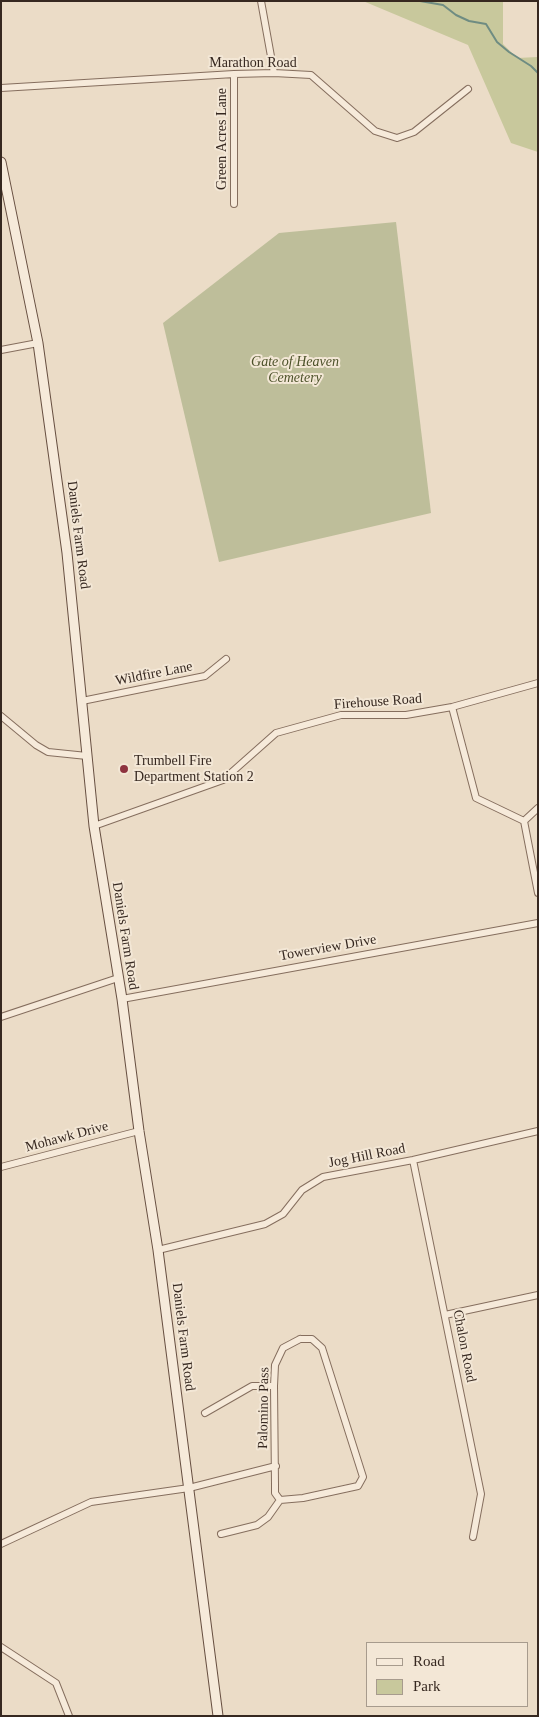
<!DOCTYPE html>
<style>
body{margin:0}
#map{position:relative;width:539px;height:1717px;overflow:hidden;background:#ebdcc7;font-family:Georgia,serif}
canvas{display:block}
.frame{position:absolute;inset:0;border:2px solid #362820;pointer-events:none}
.legend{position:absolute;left:366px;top:1642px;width:162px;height:65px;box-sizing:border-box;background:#f3e7d6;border:1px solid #a79b8d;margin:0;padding:6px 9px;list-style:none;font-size:15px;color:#362820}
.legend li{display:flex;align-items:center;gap:10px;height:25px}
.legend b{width:25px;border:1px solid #a79b8d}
</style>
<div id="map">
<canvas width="539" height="1717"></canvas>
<div class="frame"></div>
<ul class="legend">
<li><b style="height:6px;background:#f6eada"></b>Road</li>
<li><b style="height:14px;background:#c8c89c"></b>Park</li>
</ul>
</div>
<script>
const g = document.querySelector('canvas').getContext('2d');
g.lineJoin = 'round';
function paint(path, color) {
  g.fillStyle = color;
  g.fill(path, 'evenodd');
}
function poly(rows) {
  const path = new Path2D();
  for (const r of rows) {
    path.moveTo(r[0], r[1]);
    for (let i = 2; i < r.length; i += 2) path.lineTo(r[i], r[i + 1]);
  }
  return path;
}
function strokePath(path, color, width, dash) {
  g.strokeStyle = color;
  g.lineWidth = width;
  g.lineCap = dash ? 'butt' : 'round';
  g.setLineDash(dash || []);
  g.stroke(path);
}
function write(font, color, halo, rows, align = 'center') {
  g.font = font + ' Georgia,serif';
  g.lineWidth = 4;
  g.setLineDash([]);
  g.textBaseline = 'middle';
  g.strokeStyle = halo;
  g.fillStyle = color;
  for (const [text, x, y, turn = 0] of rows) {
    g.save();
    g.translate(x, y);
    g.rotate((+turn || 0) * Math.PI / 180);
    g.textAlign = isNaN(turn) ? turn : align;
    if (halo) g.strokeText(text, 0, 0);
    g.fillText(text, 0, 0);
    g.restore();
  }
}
paint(poly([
 [363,1,503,1,503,44,517,58,538,57,538,152,511,143,468,45]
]), '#c8c89c');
paint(poly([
 [396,222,431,513,219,562,163,323,279,233]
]), '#bebe9a');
strokePath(poly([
 [420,1,443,5,456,15,469,21,486,24,497,42,509,52,531,66,538,73]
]), '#6f8c82', 2);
const street = poly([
 [261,1,274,73],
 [1,88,234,74,274,73,311,75,375,131,397,138,414,132,468,89],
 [234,204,234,74],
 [1,350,38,343],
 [82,701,205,676,226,659],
 [452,707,476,798,524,821],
 [1,716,36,745,48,752,87,756],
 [524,821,538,893],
 [524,821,538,808],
 [94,826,223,780,276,733,341,715,406,715,452,707,538,683],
 [122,999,538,923],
 [1,1017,118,978],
 [413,1160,481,1494,473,1537],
 [1,1167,139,1131],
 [158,1250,265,1224,283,1214,302,1190,323,1177,413,1160,538,1131],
 [445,1315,538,1295],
 [300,1339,312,1339,322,1348,363,1477,358,1486,303,1498,280,1500,275,1493,275,1485,274,1386,275,1365,283,1348,300,1339],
 [205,1413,252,1386,274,1386],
 [221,1534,257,1525,268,1517,280,1500],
 [1,1544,91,1502,189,1488,276,1466],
 [1,1647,56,1683,69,1716]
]);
const secondary = poly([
 [1,162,38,343,67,553,94,826,122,999,139,1131,158,1250,218,1716]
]);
strokePath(street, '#856e5e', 8);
strokePath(secondary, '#674f41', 11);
strokePath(street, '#f6eada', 6);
strokePath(secondary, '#f6eada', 9);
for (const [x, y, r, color] of [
 [124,769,5,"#8e333f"]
]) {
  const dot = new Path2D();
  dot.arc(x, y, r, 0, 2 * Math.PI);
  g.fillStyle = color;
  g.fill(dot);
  strokePath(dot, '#f3e7d6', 2);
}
write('14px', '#362820', '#f3e7d6', [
 ["Marathon Road",253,63],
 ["Green Acres Lane",222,139,-90],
 ["Daniels Farm Road",78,535,83],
 ["Wildfire Lane",154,674,-11],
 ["Firehouse Road",378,702,-4],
 ["Daniels Farm Road",125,936,81],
 ["Towerview Drive",328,948,-10],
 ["Mohawk Drive",67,1137,-15],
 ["Jog Hill Road",367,1156,-11],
 ["Daniels Farm Road",183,1337,83],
 ["Chalon Road",464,1346,79],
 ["Palomino Pass",264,1408,-89]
]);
write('italic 14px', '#4c5129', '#f3e7d6', [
 ["Gate of Heaven",295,362],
 ["Cemetery",295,378]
]);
write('14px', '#362820', '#f3e7d6', [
 ["Trumbell Fire",134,761],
 ["Department Station 2",134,777]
], 'left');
</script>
